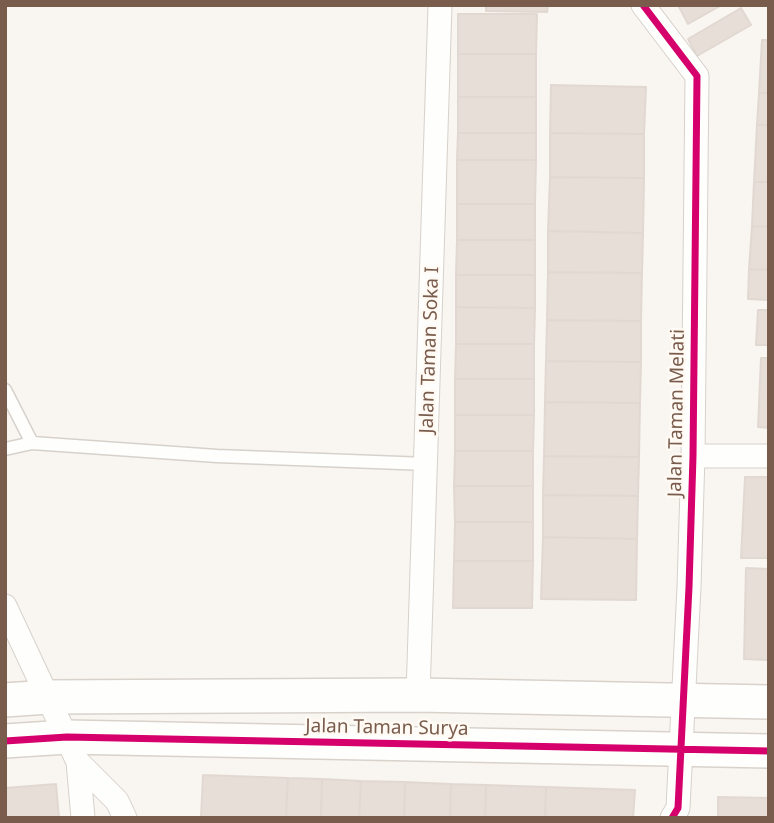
<!DOCTYPE html>
<style>
body{margin:0}
#map{position:relative;width:774px;height:823px;overflow:hidden;background:#f9f5f0;font-family:"Noto Sans",sans-serif}
canvas{display:block}
.frame{position:absolute;inset:0;border:7px solid #7a5c4d;pointer-events:none}
</style>
<div id="map">
<canvas width="774" height="823"></canvas>
<div class="frame"></div>
</div>
<script>
const g = document.querySelector('canvas').getContext('2d');
g.lineJoin = 'round';
function paint(path, color) {
  g.fillStyle = color;
  g.fill(path, 'evenodd');
}
function poly(rows) {
  const path = new Path2D();
  for (const r of rows) {
    path.moveTo(r[0], r[1]);
    for (let i = 2; i < r.length; i += 2) path.lineTo(r[i], r[i + 1]);
  }
  return path;
}
function strokePath(path, color, width, dash) {
  g.strokeStyle = color;
  g.lineWidth = width;
  g.lineCap = dash ? 'butt' : 'round';
  g.setLineDash(dash || []);
  g.stroke(path);
}
function write(font, color, halo, rows, align = 'center') {
  g.font = font + ' "Noto Sans",sans-serif';
  g.lineWidth = 5;
  g.setLineDash([]);
  g.textBaseline = 'middle';
  g.strokeStyle = halo;
  g.fillStyle = color;
  for (const [text, x, y, turn = 0] of rows) {
    g.save();
    g.translate(x, y);
    g.rotate((+turn || 0) * Math.PI / 180);
    g.textAlign = isNaN(turn) ? turn : align;
    if (halo) g.strokeText(text, 0, 0);
    g.fillText(text, 0, 0);
    g.restore();
  }
}
const building = poly([
 [486,5,548,5,547,12,486,11,486,5],
 [678,5,720,5,720,6,688,24,678,5],
 [741,8,751,25,697,56,688,39,741,8],
 [458,14,537,14,536,54,458,54,458,14],
 [762,40,769,40,769,93,759,93,762,40],
 [458,54,536,54,536,97,458,97,458,54],
 [551,85,646,87,644,134,550,133,551,85],
 [759,93,769,93,769,125,757,125,759,93],
 [458,97,536,97,536,133,458,133,458,97],
 [757,125,769,125,769,182,754,182,757,125],
 [458,133,536,133,536,160,457,160,458,133],
 [550,133,644,134,644,178,550,177,550,133],
 [457,160,536,160,535,204,457,204,457,160],
 [550,177,644,178,643,233,548,231,550,177],
 [754,182,769,182,769,227,752,226,754,182],
 [457,204,535,204,535,240,457,240,457,204],
 [752,226,769,227,769,270,749,269,752,226],
 [548,231,643,233,642,273,548,272,548,231],
 [457,240,535,240,535,275,456,275,457,240],
 [749,269,769,270,769,300,748,299,749,269],
 [548,272,642,273,641,321,547,320,548,272],
 [456,275,535,275,535,308,456,307,456,275],
 [456,307,535,308,534,344,456,344,456,307],
 [758,310,769,310,769,345,756,345,758,310],
 [547,320,641,321,641,362,546,361,547,320],
 [456,344,534,344,534,379,455,379,456,344],
 [761,358,769,358,769,428,758,427,761,358],
 [546,361,641,362,640,403,545,402,546,361],
 [455,379,534,379,534,415,455,415,455,379],
 [545,402,640,403,639,457,544,456,545,402],
 [455,415,534,415,533,451,455,451,455,415],
 [455,451,533,451,533,486,454,486,455,451],
 [544,456,639,457,638,496,543,495,544,456],
 [745,477,769,477,769,558,741,558,745,477],
 [454,486,533,486,533,522,455,522,454,486],
 [543,495,638,496,637,539,543,537,543,495],
 [455,522,533,522,533,561,454,561,455,522],
 [543,537,637,539,636,600,541,599,543,537],
 [454,561,533,561,532,608,453,608,454,561],
 [746,568,769,569,769,660,744,659,746,568],
 [203,775,288,778,286,818,201,818,203,775],
 [288,778,322,779,321,818,286,818,288,778],
 [322,779,361,781,359,818,321,818,322,779],
 [361,781,405,782,404,818,359,818,361,781],
 [405,782,451,784,450,818,404,818,405,782],
 [56,784,59,818,5,818,5,788,56,784],
 [451,784,486,785,485,818,450,818,451,784],
 [486,785,546,787,545,818,485,818,486,785],
 [546,787,635,790,633,818,545,818,546,787],
 [718,797,769,798,769,818,718,818,718,797]
]);
paint(building, '#e6ded7');
strokePath(building, '#e2d8d2', 2);
const lane = poly([
 [5,390,32,443],
 [5,449,32,443,217,456,427,464]
]);
const street = poly([
 [643,5,697,76,693,456,689,587,678,808,672,818],
 [693,456,769,456],
 [5,606,78,762,117,801,125,818],
 [418,695,440,5],
 [78,762,83,818]
]);
const secondary = poly([
 [5,700,48,697,418,695,769,702],
 [5,741,67,737,769,751]
]);
strokePath(lane, '#d7d1cb', 15);
strokePath(street, '#d7d1cb', 25);
strokePath(secondary, '#d9d2cb', 36);
strokePath(lane, '#fefefd', 12);
strokePath(street, '#fefefd', 23);
strokePath(secondary, '#fefefd', 33);
strokePath(poly([
 [643,5,697,76,693,456,689,587,678,808,672,818],
 [5,741,67,737,769,751]
]), '#d6006c', 7);
write('19px', '#7a5c4d', '#fffaf3', [
 ["Jalan Taman Soka I",430,350,-88],
 ["Jalan Taman Melati",677,413,-89],
 ["Jalan Taman Surya",387,728,1]
]);
</script>
